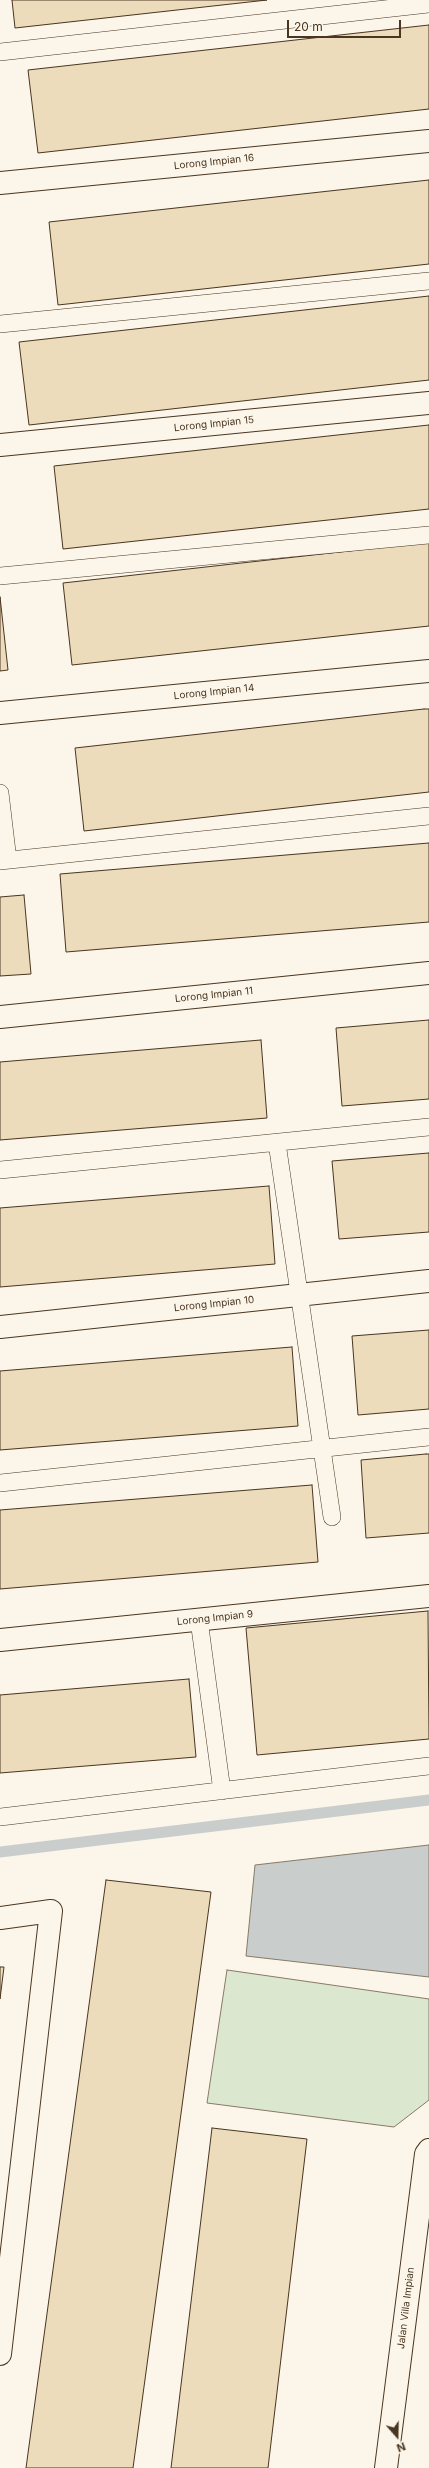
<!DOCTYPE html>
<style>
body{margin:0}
#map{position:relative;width:429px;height:2468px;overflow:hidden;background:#fbf6e9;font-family:Inter,sans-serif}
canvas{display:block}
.north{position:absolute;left:377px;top:2416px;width:40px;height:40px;-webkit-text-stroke:3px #fbf6e9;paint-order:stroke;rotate:160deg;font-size:11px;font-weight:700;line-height:16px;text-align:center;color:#4a3520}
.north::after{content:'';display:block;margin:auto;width:14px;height:18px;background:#4a3520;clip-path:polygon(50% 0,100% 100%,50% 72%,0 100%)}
.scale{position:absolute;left:287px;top:20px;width:114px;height:18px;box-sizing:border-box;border:2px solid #4a3520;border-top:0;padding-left:5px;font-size:12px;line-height:14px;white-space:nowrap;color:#4a3520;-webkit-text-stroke:3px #fbf6e9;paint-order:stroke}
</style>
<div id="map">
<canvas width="429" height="2468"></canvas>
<div class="north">N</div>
<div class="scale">20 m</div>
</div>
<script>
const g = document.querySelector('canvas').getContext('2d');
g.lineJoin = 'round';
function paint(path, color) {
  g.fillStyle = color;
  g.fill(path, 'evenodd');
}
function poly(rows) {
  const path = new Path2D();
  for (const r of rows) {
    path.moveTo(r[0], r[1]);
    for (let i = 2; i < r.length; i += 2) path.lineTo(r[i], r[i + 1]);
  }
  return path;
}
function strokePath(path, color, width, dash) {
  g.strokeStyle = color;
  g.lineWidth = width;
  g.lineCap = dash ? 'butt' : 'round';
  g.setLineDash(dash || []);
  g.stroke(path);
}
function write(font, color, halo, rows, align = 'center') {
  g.font = font + ' Inter,sans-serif';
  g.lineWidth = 3;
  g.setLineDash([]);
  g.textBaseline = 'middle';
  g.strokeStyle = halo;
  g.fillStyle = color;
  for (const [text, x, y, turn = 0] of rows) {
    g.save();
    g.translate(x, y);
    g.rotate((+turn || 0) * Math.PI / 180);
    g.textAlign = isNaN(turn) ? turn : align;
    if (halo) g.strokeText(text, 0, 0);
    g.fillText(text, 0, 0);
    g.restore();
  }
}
const green = poly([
 [227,1970,429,1999,429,2100,394,2127,207,2103,227,1970]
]);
paint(green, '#dce7d0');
strokePath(green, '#887966', 1);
const water = poly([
 [429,1845,429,1977,246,1956,255,1865,429,1845]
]);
paint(water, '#c9cecd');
strokePath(water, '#887966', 1);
strokePath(poly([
 [0,1852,429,1800]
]), '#c9cecd', 11);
const building = poly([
 [12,0,267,0,15,28,12,0],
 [429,25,429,109,38,153,28,70,429,25],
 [429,180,429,264,58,305,49,222,429,180],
 [429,296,429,380,29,425,19,342,429,296],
 [429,425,429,509,63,549,54,466,429,425],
 [429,542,429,626,72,665,63,583,429,542],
 [0,597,8,670,0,671,0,597],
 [424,709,429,709,429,792,84,831,75,748,424,709],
 [429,843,429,922,66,952,60,874,429,843],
 [24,895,31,974,0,976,0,897,24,895],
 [429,1020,429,1099,342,1106,336,1028,429,1020],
 [261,1040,267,1118,0,1140,0,1062,261,1040],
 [429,1153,429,1232,339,1239,332,1161,429,1153],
 [269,1186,275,1264,0,1287,0,1208,269,1186],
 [429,1330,429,1409,358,1415,352,1336,429,1330],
 [292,1347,298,1426,0,1450,0,1371,292,1347],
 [426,1454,429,1454,429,1533,366,1538,361,1460,426,1454],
 [312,1485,318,1562,0,1589,0,1510,312,1485],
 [428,1611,429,1739,257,1755,246,1628,428,1611],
 [189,1679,196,1757,0,1773,0,1695,189,1679],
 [106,1880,211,1892,133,2468,26,2468,106,1880],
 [0,1967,4,1967,0,1999,0,1967],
 [212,2128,307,2139,268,2468,171,2468,212,2128]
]);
paint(building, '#ecdcbc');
strokePath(building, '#4a3520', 1);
const lane = poly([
 [0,52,429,4],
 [0,324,429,281],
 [0,576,429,535],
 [0,793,8,860],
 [0,861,429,816],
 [277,1143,332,1517],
 [0,1170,429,1127],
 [0,1483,429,1437],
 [199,1620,222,1791],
 [0,1817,429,1766]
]);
const street = poly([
 [0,183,429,141],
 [0,445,429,403],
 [0,713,429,671],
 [0,1017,429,973],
 [0,1327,429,1281],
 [0,1640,429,1596],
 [0,1918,51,1911,0,2354],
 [386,2468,426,2154,429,2150]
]);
strokePath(lane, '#4a3520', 18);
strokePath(street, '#4a3520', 24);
strokePath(lane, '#fbf6e9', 17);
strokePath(street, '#fbf6e9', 22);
write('10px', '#4a3520', '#fbf6e9', [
 ["Lorong Impian 16",214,162,-6],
 ["Lorong Impian 15",214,424,-6],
 ["Lorong Impian 14",214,692,-6],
 ["Lorong Impian 11",214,995,-6],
 ["Lorong Impian 10",214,1304,-6],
 ["Lorong Impian 9",215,1618,-6],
 ["Jalan Villa Impian",406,2308,-83]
]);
</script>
